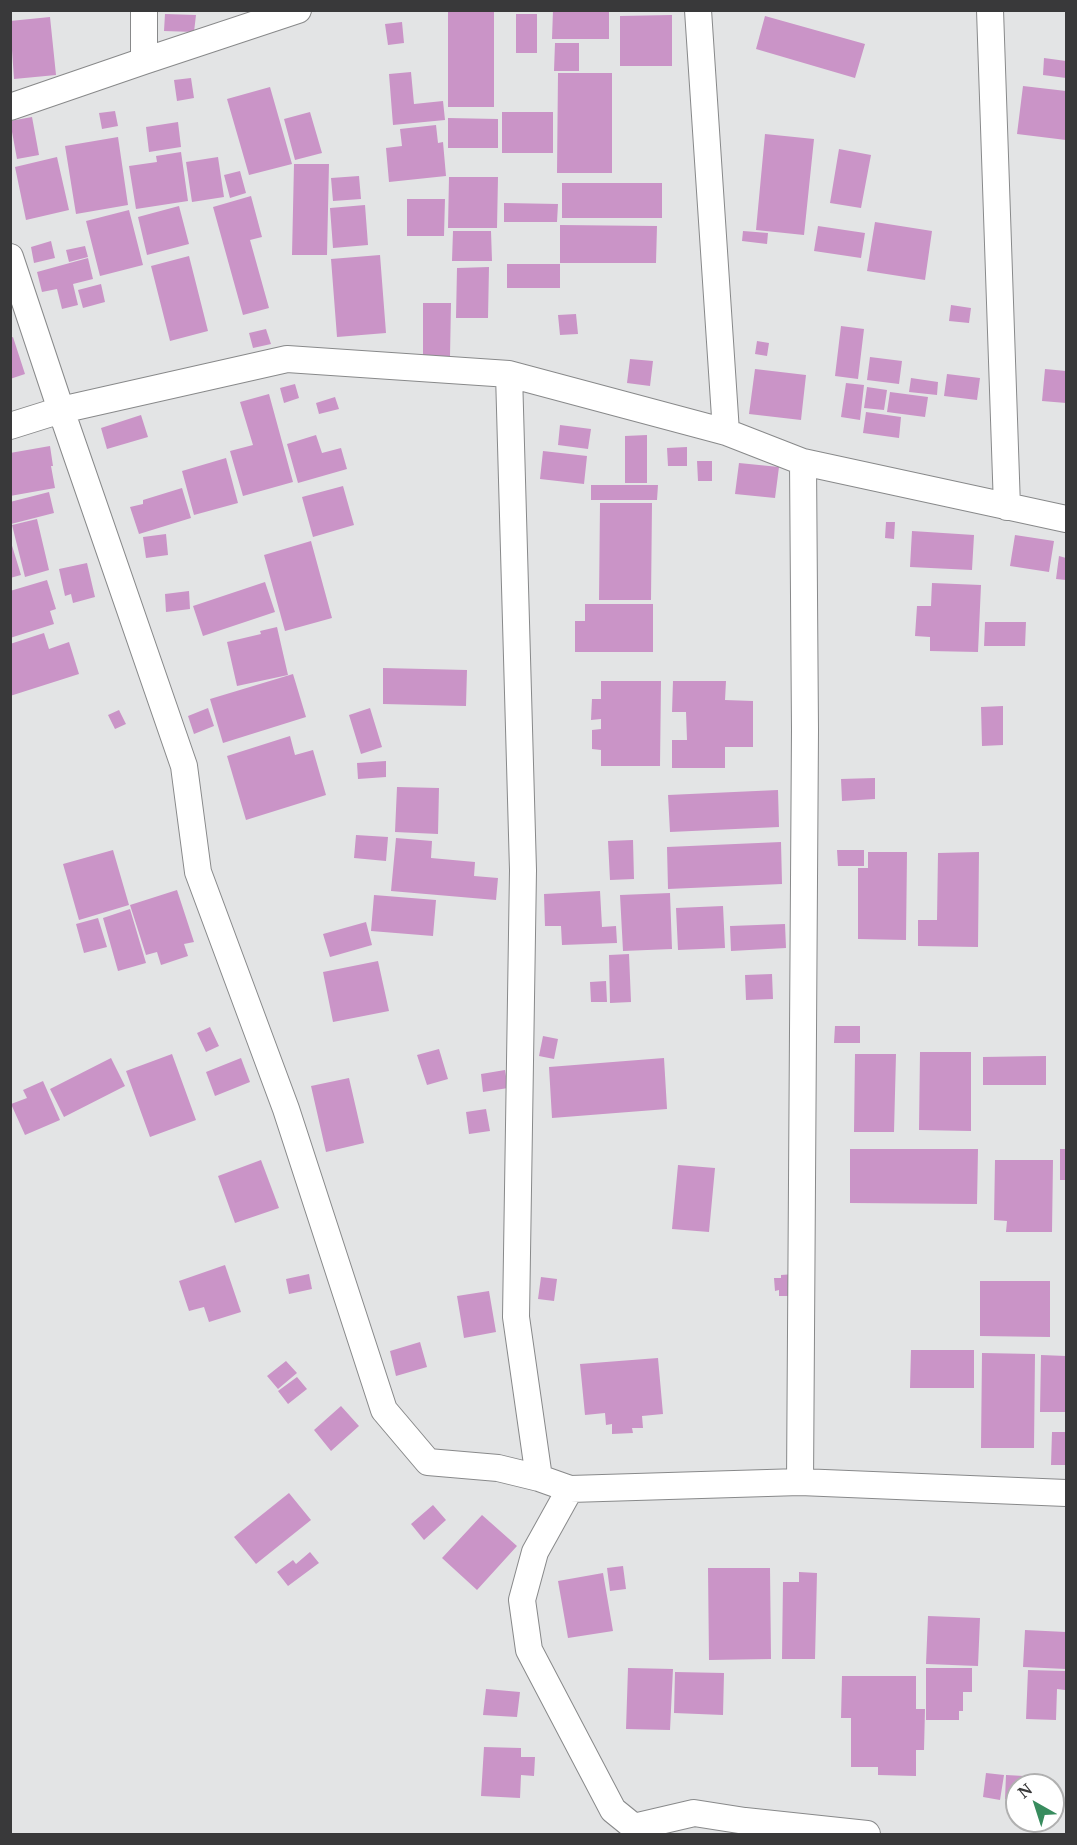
<!DOCTYPE html>
<style>
body{margin:0}
#map{position:relative;width:1077px;height:1845px;overflow:hidden;background:#e3e4e5;font-family:"Noto Serif",serif}
canvas{display:block}
.frame{position:absolute;inset:0;border:12px solid #39393a;pointer-events:none}
.north{position:absolute;left:1005px;top:1773px;width:60px;height:60px;box-sizing:border-box;background:#fff;border:2px solid #b0b0b0;border-radius:50%;rotate:321deg;font-size:16px;font-weight:700;line-height:24px;text-align:center;color:#39393a}
.north::after{content:'';display:block;margin:auto;width:21px;height:27px;background:#388c5e;clip-path:polygon(50% 0,100% 100%,50% 72%,0 100%)}
</style>
<div id="map">
<canvas width="1077" height="1845"></canvas>
<div class="frame"></div>
<div class="north">N</div>
</div>
<script>
const g = document.querySelector('canvas').getContext('2d');
g.lineJoin = 'round';
function paint(path, color) {
  g.fillStyle = color;
  g.fill(path, 'evenodd');
}
function poly(rows) {
  const path = new Path2D();
  for (const r of rows) {
    path.moveTo(r[0], r[1]);
    for (let i = 2; i < r.length; i += 2) path.lineTo(r[i], r[i + 1]);
  }
  return path;
}
function strokePath(path, color, width, dash) {
  g.strokeStyle = color;
  g.lineWidth = width;
  g.lineCap = dash ? 'butt' : 'round';
  g.setLineDash(dash || []);
  g.stroke(path);
}
paint(poly([
 [553,10,609,10,609,39,552,39],
 [448,12,494,12,494,107,448,107],
 [165,14,196,15,194,32,164,31],
 [516,14,537,14,537,53,516,53],
 [672,15,672,66,620,66,620,16],
 [765,16,865,44,855,78,756,49],
 [50,17,56,75,14,79,10,21],
 [402,22,404,43,388,45,385,24],
 [555,43,579,43,579,71,554,71],
 [1044,58,1066,61,1066,78,1043,75],
 [411,72,414,104,443,101,445,120,393,125,389,74],
 [558,73,612,73,612,173,557,173],
 [191,78,194,98,177,101,174,80],
 [1023,86,1066,91,1066,140,1017,134],
 [270,87,292,164,249,175,227,99],
 [115,111,118,126,102,129,99,113],
 [310,112,322,153,295,160,284,119],
 [502,112,553,112,553,153,502,153],
 [32,117,39,155,17,159,10,121],
 [448,118,498,119,498,148,448,148],
 [178,122,181,147,149,152,146,127],
 [436,125,438,143,443,142,446,176,389,182,386,148,402,146,400,129],
 [765,134,814,139,804,235,756,230],
 [118,137,128,205,76,214,65,146],
 [839,149,871,155,861,208,830,203],
 [181,152,188,201,136,209,129,166,157,162,156,156],
 [57,157,69,210,26,220,15,167],
 [218,157,224,197,192,202,186,162],
 [294,164,329,164,327,255,292,255],
 [240,171,246,193,230,198,224,175],
 [359,176,361,199,333,201,331,178],
 [449,177,498,177,497,228,448,228],
 [562,183,662,183,662,218,562,218],
 [251,196,262,237,250,240,269,308,243,315,213,207],
 [407,199,445,199,444,236,407,236],
 [504,203,558,204,557,222,504,222],
 [365,205,368,245,333,248,330,208],
 [179,206,189,244,147,255,138,217],
 [129,210,143,265,100,276,86,221],
 [875,222,932,231,925,280,867,271],
 [560,225,657,226,656,263,560,263],
 [818,226,865,233,861,258,814,251],
 [453,231,491,231,492,261,452,261],
 [743,231,768,233,767,244,742,241],
 [51,241,55,258,34,263,31,247],
 [85,246,88,257,69,262,66,250],
 [380,255,386,333,337,337,331,259],
 [189,256,208,331,170,341,151,266],
 [88,258,93,279,73,284,78,305,62,309,57,289,42,292,37,272],
 [507,264,560,264,560,288,507,288],
 [489,267,488,318,456,318,457,268],
 [101,284,105,302,83,308,78,290],
 [423,303,451,303,450,356,423,356],
 [951,305,971,308,969,323,949,321],
 [576,314,578,334,560,335,558,315],
 [841,326,864,329,858,379,835,376],
 [266,329,271,344,253,348,249,333],
 [13,337,25,374,10,379,10,338],
 [757,341,769,343,767,356,755,354],
 [870,357,902,361,899,384,867,380],
 [630,359,653,361,650,386,627,383],
 [755,369,806,375,801,420,749,414],
 [1045,369,1066,371,1066,403,1042,401],
 [947,374,980,378,977,400,944,396],
 [911,378,938,382,937,395,909,392],
 [846,383,864,385,860,420,841,417],
 [295,384,299,398,284,403,280,388],
 [867,387,887,390,884,410,864,408],
 [890,392,928,397,925,417,887,412],
 [269,394,293,482,243,496,230,451,253,445,240,402],
 [335,397,339,409,319,414,316,403],
 [866,412,901,417,899,438,863,433],
 [141,415,148,437,107,449,101,428],
 [560,425,591,429,588,449,558,445],
 [316,435,322,453,341,448,347,469,298,483,287,444],
 [647,435,647,483,625,483,625,436],
 [50,446,53,466,51,466,55,488,10,496,10,453],
 [687,447,687,466,668,466,667,448],
 [543,451,587,456,584,484,540,479],
 [226,458,238,503,194,515,182,471],
 [697,461,712,461,712,481,698,481],
 [739,463,779,467,775,498,735,494],
 [591,485,658,485,657,500,591,500],
 [343,486,354,525,313,537,302,497],
 [182,488,191,518,139,534,130,507,143,504,143,500],
 [49,492,54,513,11,524,10,502],
 [600,503,652,503,651,600,599,600],
 [37,519,49,570,25,577,12,525],
 [886,522,895,522,894,539,885,538],
 [912,531,974,535,972,570,910,567],
 [166,534,168,555,146,558,143,537],
 [1015,535,1054,541,1049,572,1010,566],
 [10,539,21,575,10,578],
 [311,541,332,618,285,631,264,555],
 [1059,556,1066,558,1066,580,1056,579],
 [87,563,95,597,73,603,71,594,65,596,59,569],
 [47,580,56,609,50,611,54,624,10,638,10,591],
 [265,582,275,612,203,636,193,606],
 [932,583,981,585,978,652,930,651,930,637,915,636,917,606,931,606],
 [189,591,190,609,166,612,165,594],
 [585,604,653,604,653,652,575,652,575,621,585,621],
 [985,622,1026,622,1025,646,984,646],
 [277,627,288,675,237,686,227,642,261,634,260,631],
 [44,633,49,649,69,642,79,674,10,696,10,644],
 [383,668,467,670,466,706,383,704],
 [293,674,306,717,223,743,210,699],
 [601,681,661,681,660,766,601,766,601,750,592,749,592,730,601,729,601,719,591,720,592,699,601,699],
 [673,681,726,681,725,700,753,701,753,747,725,747,725,768,672,768,672,740,687,740,686,712,672,712],
 [1003,706,1003,745,982,746,981,707],
 [208,708,214,726,194,734,188,716],
 [370,708,382,747,361,754,349,715],
 [119,710,126,724,115,729,108,715],
 [290,736,295,755,313,750,326,795,246,820,227,756],
 [386,761,386,777,358,779,357,763],
 [875,778,875,799,842,801,841,779],
 [397,787,439,788,438,834,395,832],
 [778,790,779,827,670,832,668,795],
 [356,835,388,837,386,861,354,858],
 [396,838,432,841,431,858,475,862,474,876,498,878,496,900,391,891],
 [633,840,634,879,610,880,608,841],
 [781,842,782,884,668,889,667,847],
 [113,850,129,905,79,920,63,864],
 [837,850,864,850,864,866,838,866],
 [868,852,907,852,906,940,858,939,858,868,868,868],
 [979,852,978,947,918,946,918,920,937,920,938,853],
 [177,890,194,942,184,944,188,956,161,965,157,952,146,955,130,905],
 [600,891,602,927,616,926,617,943,562,945,561,926,545,926,544,894],
 [670,893,672,949,623,951,620,895],
 [374,895,436,900,433,936,371,931],
 [723,906,725,948,678,950,676,908],
 [130,909,146,963,118,971,103,918],
 [98,918,107,947,84,953,76,924],
 [366,922,372,945,330,957,323,934],
 [785,924,786,948,731,951,730,926],
 [629,954,631,1002,610,1003,609,955],
 [378,961,389,1011,333,1022,323,972],
 [772,974,773,999,746,1000,745,975],
 [606,981,607,1002,591,1002,590,982],
 [835,1026,860,1026,860,1043,834,1043],
 [210,1027,219,1046,206,1052,197,1033],
 [543,1036,558,1039,554,1059,539,1056],
 [439,1049,448,1079,427,1085,417,1055],
 [920,1052,971,1052,971,1131,919,1130],
 [172,1054,196,1120,150,1137,126,1071],
 [855,1054,896,1054,894,1132,854,1132],
 [1046,1056,1046,1085,983,1085,983,1057],
 [111,1058,125,1086,64,1117,50,1089],
 [241,1058,250,1082,215,1096,206,1072],
 [664,1058,667,1109,552,1118,549,1067],
 [505,1070,508,1088,483,1092,481,1074],
 [349,1078,364,1143,326,1152,311,1086],
 [43,1081,60,1120,25,1135,11,1104,27,1098,23,1090],
 [486,1109,490,1131,469,1134,466,1112],
 [850,1149,978,1149,977,1204,850,1203],
 [1060,1149,1066,1149,1066,1180,1060,1180],
 [261,1160,279,1208,235,1223,218,1176],
 [995,1160,1053,1160,1052,1232,1006,1232,1007,1221,994,1220],
 [678,1165,715,1168,709,1232,672,1229],
 [225,1265,241,1312,209,1322,204,1307,189,1311,179,1281],
 [309,1274,312,1289,289,1294,286,1279],
 [795,1274,796,1296,779,1296,779,1290,775,1291,774,1278,781,1278,781,1275],
 [541,1277,557,1279,554,1301,538,1299],
 [980,1281,1050,1281,1050,1337,980,1336],
 [489,1291,496,1332,464,1338,457,1296],
 [420,1342,427,1367,396,1376,390,1351],
 [911,1350,974,1350,974,1388,910,1388],
 [982,1353,1035,1354,1034,1448,981,1448],
 [1041,1355,1066,1356,1066,1412,1040,1412],
 [658,1358,663,1414,642,1416,643,1428,632,1428,633,1433,612,1434,612,1424,606,1425,605,1413,585,1415,580,1364],
 [286,1361,297,1373,278,1389,267,1376],
 [297,1377,307,1389,288,1404,278,1391],
 [341,1406,359,1426,331,1451,314,1430],
 [1052,1432,1066,1432,1066,1465,1051,1465],
 [289,1493,311,1520,256,1564,234,1537],
 [433,1505,446,1520,424,1540,411,1524],
 [482,1515,517,1546,477,1590,442,1558],
 [310,1552,319,1563,288,1586,277,1572,293,1560,296,1564],
 [623,1566,626,1589,610,1591,607,1568],
 [708,1568,770,1568,771,1659,709,1660],
 [799,1572,817,1573,815,1659,782,1659,783,1582,799,1582],
 [603,1573,613,1631,568,1638,558,1581],
 [928,1616,980,1618,978,1666,926,1664],
 [1025,1630,1066,1632,1066,1669,1023,1667],
 [628,1668,673,1669,670,1730,626,1729],
 [926,1668,972,1668,972,1692,963,1692,963,1711,959,1711,959,1720,926,1720],
 [1028,1670,1066,1671,1065,1690,1057,1689,1056,1720,1026,1719],
 [675,1672,724,1673,723,1715,674,1713],
 [842,1676,916,1676,916,1709,925,1709,924,1750,916,1750,916,1776,878,1775,878,1767,851,1767,851,1718,841,1718],
 [486,1689,520,1692,517,1717,483,1715],
 [484,1747,521,1748,521,1757,535,1757,534,1776,521,1775,520,1798,481,1796],
 [986,1773,1004,1775,1000,1800,983,1797],
 [1006,1775,1024,1776,1023,1785,1017,1785,1017,1800,1005,1799]
]), '#ca94c7');
const street = poly([
 [698,10,726,432],
 [990,10,1007,507],
 [144,61,144,10],
 [10,107,144,61,298,10],
 [10,257,61,410,184,766,198,872,286,1109,384,1410,428,1462,498,1468,539,1478,570,1489,800,1482,1066,1493],
 [509,374,523,870,516,1317,539,1478],
 [10,426,61,410,287,359,509,374,726,432,803,462,1066,519],
 [800,1482,805,730,803,462],
 [570,1489,535,1552,522,1600,529,1650,613,1810,634,1827,694,1813,745,1821,867,1834]
]);
strokePath(street, '#88898a', 28);
strokePath(street, '#fff', 26);
</script>
